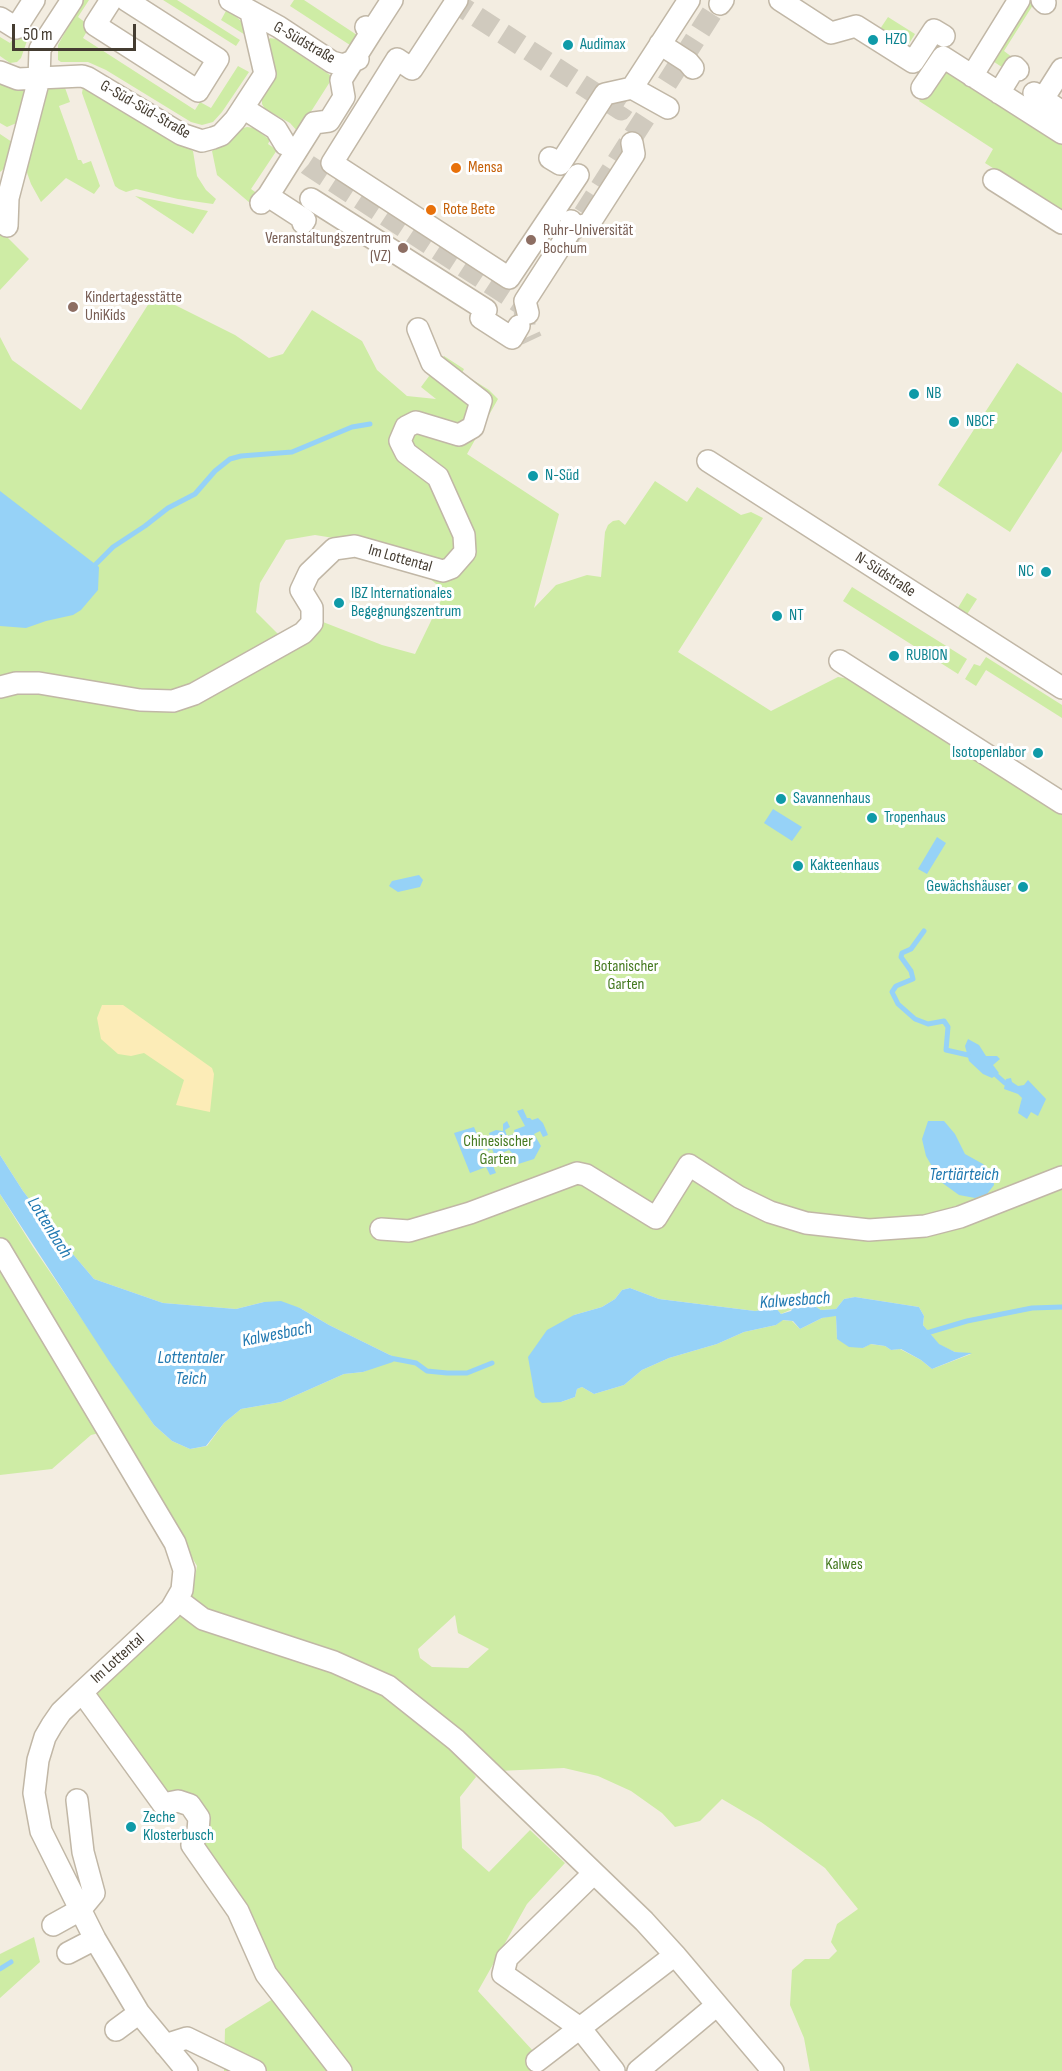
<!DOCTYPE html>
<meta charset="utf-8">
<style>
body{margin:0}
#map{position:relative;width:1062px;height:2071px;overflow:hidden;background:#f3ede1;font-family:"Sofia Sans Condensed",sans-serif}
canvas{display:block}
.scale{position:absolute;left:12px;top:24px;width:124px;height:27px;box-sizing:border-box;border:3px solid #443c31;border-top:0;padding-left:8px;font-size:18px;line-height:21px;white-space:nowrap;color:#443c31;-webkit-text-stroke:4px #fff;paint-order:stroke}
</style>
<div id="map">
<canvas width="1062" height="2071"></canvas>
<div class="scale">50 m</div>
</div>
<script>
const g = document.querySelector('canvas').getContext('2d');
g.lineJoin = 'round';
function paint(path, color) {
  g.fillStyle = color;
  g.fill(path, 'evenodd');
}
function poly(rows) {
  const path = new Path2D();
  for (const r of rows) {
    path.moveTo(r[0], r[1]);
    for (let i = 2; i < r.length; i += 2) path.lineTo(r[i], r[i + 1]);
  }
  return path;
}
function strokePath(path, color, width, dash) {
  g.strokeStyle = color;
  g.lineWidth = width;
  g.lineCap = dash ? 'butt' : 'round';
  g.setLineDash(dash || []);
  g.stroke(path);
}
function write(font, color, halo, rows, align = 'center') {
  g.font = font + ' "Sofia Sans Condensed",sans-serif';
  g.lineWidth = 6;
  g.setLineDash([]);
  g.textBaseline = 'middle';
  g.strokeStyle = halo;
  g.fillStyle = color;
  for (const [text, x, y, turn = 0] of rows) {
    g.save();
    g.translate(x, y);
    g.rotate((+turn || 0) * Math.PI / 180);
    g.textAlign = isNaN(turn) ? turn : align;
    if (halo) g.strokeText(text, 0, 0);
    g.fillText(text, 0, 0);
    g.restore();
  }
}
paint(poly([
 [83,0,89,0,78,17,90,26,83,38,195,110,200,102,211,108,238,66,249,72,222,112,213,122,202,125,191,122,106,70,88,62,61,62,58,60,58,45],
 [163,0,177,0,240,40,236,46],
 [294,0,304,0,360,37,353,47,290,6],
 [1025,0,1040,0,1033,5,1004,51,1016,60,1008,71,988,58],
 [227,9,241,21,247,36,221,20],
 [888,17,915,34,905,50,878,32],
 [18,32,28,38,21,58,17,62,10,63,0,56,0,37,10,43],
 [270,38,276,39,333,77,298,132,290,123,265,109,262,104,262,96,274,81,265,49,266,43],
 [940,67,1062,144,1062,212,985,163,993,149,919,101],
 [63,82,70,102,59,106,73,145,78,160,81,160,83,164,91,161,100,186,94,194,66,178,41,202,31,184,25,167,44,88],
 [0,83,28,90,19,122,7,127,0,123],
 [83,87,93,90,193,151,197,176,206,190,216,199,213,204,178,199,136,189,126,192,119,189,115,186,82,93],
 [247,127,254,128,270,140,268,144,277,150,251,189,258,194,250,203,217,175,212,151,240,129],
 [0,134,15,144,6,167,0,172],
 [135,196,208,211,193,234],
 [0,222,1,231,29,259,0,290],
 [158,289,173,304,235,335,269,358,283,354,312,310,362,341,377,370,407,396,436,399,421,387,444,356,464,369,462,373,489,390,498,399,467,454,559,514,534,608,556,585,587,575,601,577,605,532,608,525,613,521,619,520,625,525,655,481,687,502,697,487,741,515,751,512,763,518,678,652,771,711,838,677,858,680,1062,809,1062,2071,810,2071,804,2038,790,2005,792,1970,805,1959,829,1959,837,1951,831,1942,837,1924,858,1909,825,1868,761,1822,722,1799,700,1821,675,1827,662,1813,631,1791,598,1776,564,1768,498,1771,451,1743,476,1777,460,1797,462,1848,489,1872,530,1830,565,1863,527,1904,478,1991,534,2052,531,2065,534,2071,224,2071,225,2029,284,1992,202,1844,202,1810,165,1797,90,1699,191,1598,197,1566,116,1429,91,1435,52,1469,0,1475,0,1194,33,1247,154,1425,172,1441,190,1449,207,1446,224,1423,241,1409,281,1402,344,1374,363,1372,396,1358,329,1325,300,1308,264,1302,236,1309,163,1303,94,1279,60,1239,23,1191,0,1155,0,337,12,360,81,410],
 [315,535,396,548,445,592,415,654,382,645,323,622,290,646,256,612,260,583,286,540],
 [630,1288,659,1299,755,1311,776,1308,781,1314,808,1302,821,1310,836,1309,844,1299,855,1297,919,1307,924,1316,923,1325,939,1345,955,1352,971,1354,932,1369,921,1360,900,1349,891,1350,885,1346,870,1344,863,1348,837,1339,836,1315,822,1318,800,1329,792,1321,782,1320,776,1325,744,1332,717,1344,669,1358,642,1370,624,1385,594,1394,582,1387,577,1389,575,1397,561,1402,574,1315,602,1307,615,1299,622,1290],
 [455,1615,458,1633,489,1649,468,1668,432,1667,420,1658,418,1649],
 [1017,363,1062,393,1062,451,1010,532,938,485],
 [852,587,967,659,958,674,843,601],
 [967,593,977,599,966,616,956,611],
 [986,657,1062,705,1062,718,986,670,976,686,965,679,974,664,980,666],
 [34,1937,40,1962,0,1998,0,1954]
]), '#ceeca5');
paint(poly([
 [102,1005,123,1005,212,1068,214,1074,210,1112,176,1105,184,1080,144,1053,131,1056,118,1054,101,1039,97,1018]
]), '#fcecb7');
paint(poly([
 [0,491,99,567,98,590,81,610,73,615,46,621,26,628,0,626],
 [773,809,802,827,792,841,764,823],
 [937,837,946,843,927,874,918,869],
 [419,875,423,880,420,887,398,892,389,886,392,881],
 [968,1039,979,1045,986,1056,997,1056,1000,1059,993,1065,999,1073,992,1078,983,1074,969,1061,965,1046],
 [1011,1078,1012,1082,1018,1086,1024,1085,1028,1080,1046,1099,1038,1116,1031,1112,1027,1119,1018,1113,1022,1098,1018,1094,1004,1089,1006,1079],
 [523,1109,527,1118,530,1118,532,1120,538,1118,543,1123,548,1135,543,1137,540,1131,534,1134,541,1146,534,1159,512,1166,509,1160,513,1154,509,1150,495,1156,492,1149,488,1151,485,1143,490,1136,489,1133,496,1130,503,1131,503,1124,507,1121,510,1127,505,1130,507,1136,515,1134,514,1130,525,1126,517,1111],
 [928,1121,944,1121,955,1134,965,1154,983,1164,993,1175,994,1185,987,1194,975,1198,959,1195,941,1182,926,1156,922,1139],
 [474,1127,485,1154,488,1153,496,1173,490,1175,486,1167,470,1173,454,1133],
 [0,1155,23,1191,60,1239,94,1279,163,1303,236,1309,264,1302,281,1301,300,1308,329,1325,396,1358,393,1362,363,1372,344,1374,281,1402,241,1409,224,1423,206,1446,190,1449,172,1441,154,1425,109,1361,0,1194],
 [630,1288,659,1299,755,1311,776,1308,781,1314,791,1311,796,1303,808,1302,821,1310,836,1309,844,1299,855,1297,919,1307,924,1316,923,1325,939,1344,955,1352,972,1353,932,1369,921,1360,901,1349,891,1350,885,1346,871,1344,863,1348,849,1347,837,1339,836,1316,822,1318,800,1329,793,1321,783,1320,776,1325,744,1332,717,1344,669,1358,642,1370,624,1385,594,1394,582,1387,577,1389,575,1397,561,1402,542,1403,535,1397,528,1357,547,1330,574,1315,602,1307,615,1299,622,1290]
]), '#96d2f7');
strokePath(poly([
 [91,569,113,547,145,526,168,508,195,494,215,471,230,459,241,456,292,452,352,427,370,424],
 [924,931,911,949,902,953,901,957,911,971,913,979,896,986,892,992,898,1004,915,1019,928,1024,944,1021,948,1027,946,1050,968,1055],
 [996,1075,1005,1083],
 [923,1333,930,1332,967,1321,1032,1308,1062,1307],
 [390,1358,416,1363,427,1371,447,1373,467,1373,492,1363],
 [0,1969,11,1962]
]), '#96d2f7', 5);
strokePath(poly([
 [451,0,621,110,643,76],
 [285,144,308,165,524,306],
 [567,240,720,0],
 [524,306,525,325,532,340]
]), '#d0cabe', 21, [21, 10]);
const minor = poly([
 [111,0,95,25,198,91,218,59,126,0],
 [230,0,279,27,332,62,343,65,358,59],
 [457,0,412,69,397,59,332,163,509,278,578,175],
 [780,0,831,33,856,26,913,62,934,30,944,36],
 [1042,0,1045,3],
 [720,4,723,0],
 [0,18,16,28,34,0],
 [372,31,392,0],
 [660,44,688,62,693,68],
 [0,72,18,79,82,76,88,78,181,134,202,141,213,138,221,135,235,120,265,74,251,13],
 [972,76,1019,0],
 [632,88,668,108],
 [922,88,943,57,1062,133],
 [999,93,1015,67,1018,70],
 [1034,93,1062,112],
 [1043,99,1062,69],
 [243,108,276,129,285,144],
 [550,158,560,164,605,94,632,88,689,0],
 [994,180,1062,223],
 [268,196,305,220,303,223],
 [311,199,486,310,481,318,512,338,519,326],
 [261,203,268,196,314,123,329,121,344,97,341,80,372,31,366,27],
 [7,226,8,198,39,79,40,49,72,0],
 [572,228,589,224,634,154,632,143],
 [528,313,525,301,572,228,571,221],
 [708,461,1062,688],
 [840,661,1062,803],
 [0,687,16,683,39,683,140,700,173,701,194,694,303,633,312,623,312,608,301,590,309,573,334,549,355,546,443,571,451,568,465,552,464,535,438,477,406,453,400,441,406,427,416,422,459,435,473,427,481,401,432,363,418,329],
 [381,1229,409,1231,470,1213,577,1173,586,1175,656,1218,689,1165,739,1197,770,1212,806,1223,869,1230,925,1226,960,1217,1062,1177],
 [0,1249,175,1543,184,1570,182,1590,171,1609,82,1692,61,1712,52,1725,45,1737,38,1760,34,1793,41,1831,95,1939,139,2013,187,2071],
 [178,1600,203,1619,334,1662,388,1686,456,1740,644,1921,675,1955,773,2071],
 [82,1692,163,1804,178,1801,190,1805,199,1818,198,1831,192,1845,238,1911,266,1974,341,2071],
 [594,1873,507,1958,503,1974,580,2028,614,2071],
 [53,1925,80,1910,94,1893,83,1852,77,1800],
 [68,1953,95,1939],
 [116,2030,139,2013],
 [165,2045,187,2038,255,2071],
 [537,2061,675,1955],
 [638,2071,717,2005]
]);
strokePath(minor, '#c1b7a6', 24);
strokePath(minor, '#fff', 21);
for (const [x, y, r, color] of [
 [873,40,6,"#0f9aa8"],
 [568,45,6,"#0f9aa8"],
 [456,168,6,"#e8710a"],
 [431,210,6,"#e8710a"],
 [531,240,6,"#8d6e63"],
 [403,248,6,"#8d6e63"],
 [73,307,6,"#8d6e63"],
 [914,394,6,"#0f9aa8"],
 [954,422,6,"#0f9aa8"],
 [533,476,6,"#0f9aa8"],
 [1046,572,6,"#0f9aa8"],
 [339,603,6,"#0f9aa8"],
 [777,616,6,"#0f9aa8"],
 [894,656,6,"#0f9aa8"],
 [1038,753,6,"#0f9aa8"],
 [781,799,6,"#0f9aa8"],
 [872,818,6,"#0f9aa8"],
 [798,866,6,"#0f9aa8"],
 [1023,887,6,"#0f9aa8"],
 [131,1827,6,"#0f9aa8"]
]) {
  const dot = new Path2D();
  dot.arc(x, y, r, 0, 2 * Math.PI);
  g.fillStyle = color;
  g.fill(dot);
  strokePath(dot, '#fff', 2);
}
write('16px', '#0d838f', '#fff', [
 ["HZO",885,40],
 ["Audimax",580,45],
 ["NB",926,394],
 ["NBCF",966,422],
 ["N-Süd",545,476],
 ["NC",1034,572,"right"],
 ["IBZ Internationales",351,594],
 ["Begegnungszentrum",351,612],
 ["NT",789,616],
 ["RUBION",906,656],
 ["Isotopenlabor",1026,753,"right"],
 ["Savannenhaus",793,799],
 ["Tropenhaus",884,818],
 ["Kakteenhaus",810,866],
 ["Gewächshäuser",1011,887,"right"],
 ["Zeche",143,1818],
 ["Klosterbusch",143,1836]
], 'left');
write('16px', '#443c31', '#fff', [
 ["G-Südstraße",304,43,30],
 ["G-Süd-Süd-Straße",145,110,30],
 ["Im Lottental",400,559,16],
 ["N-Südstraße",885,575,33],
 ["Im Lottental",118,1659,-42]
]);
write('16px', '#c56008', '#fff', [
 ["Mensa",468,168],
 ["Rote Bete",443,210]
], 'left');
write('16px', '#785e54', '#fff', [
 ["Ruhr-Universität",543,231],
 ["Bochum",543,249],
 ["Veranstaltungszentrum",391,239,"right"],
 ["(VZ)",391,257,"right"],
 ["Kindertagesstätte",85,298],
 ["UniKids",85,316]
], 'left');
write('16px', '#457a20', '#fff', [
 ["Botanischer",626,967],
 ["Garten",626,985],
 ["Chinesischer",498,1142],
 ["Garten",498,1160],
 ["Kalwes",844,1565]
]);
write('italic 18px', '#2179b1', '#fff', [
 ["Tertiärteich",964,1175],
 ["Lottenbach",49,1228,58],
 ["Kalwesbach",795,1301,-4],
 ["Kalwesbach",277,1335,-11],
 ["Lottentaler",191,1358],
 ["Teich",191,1379]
]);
</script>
